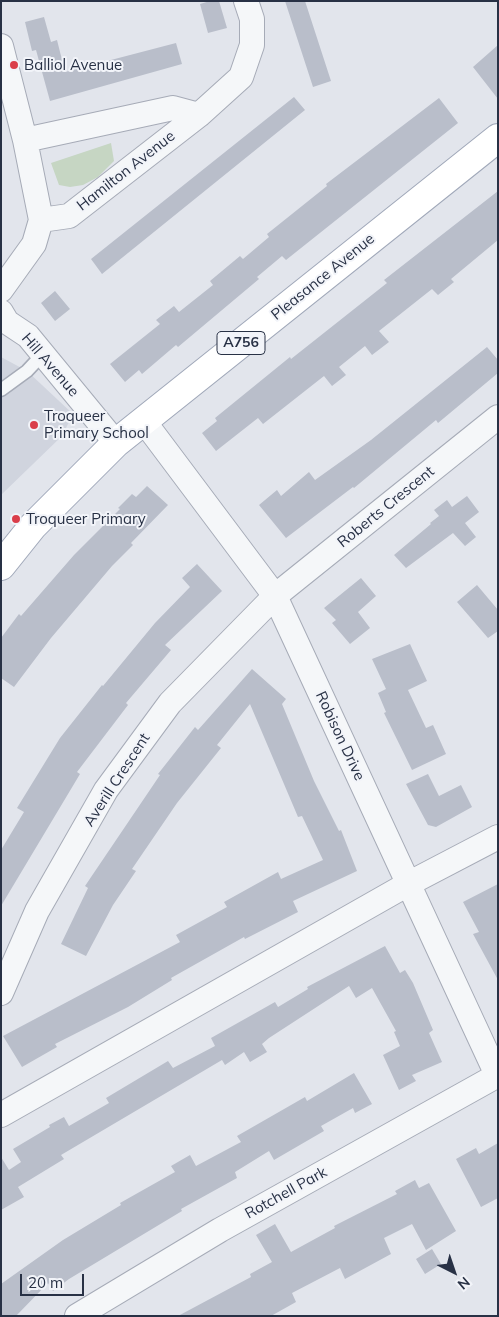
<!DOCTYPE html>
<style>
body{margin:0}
#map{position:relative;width:499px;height:1317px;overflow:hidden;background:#e2e5ec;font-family:Mulish,sans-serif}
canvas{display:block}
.frame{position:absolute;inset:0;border:2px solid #283145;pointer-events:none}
.north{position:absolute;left:429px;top:1247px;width:50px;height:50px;-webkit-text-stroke:4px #f2f4f9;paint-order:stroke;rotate:139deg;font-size:14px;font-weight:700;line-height:20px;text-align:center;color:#283145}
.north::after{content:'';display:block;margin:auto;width:18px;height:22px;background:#283145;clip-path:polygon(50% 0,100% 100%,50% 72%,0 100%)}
.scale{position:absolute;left:20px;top:1274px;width:64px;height:22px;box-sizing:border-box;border:2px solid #283145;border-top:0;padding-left:6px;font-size:15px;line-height:18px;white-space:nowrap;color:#283145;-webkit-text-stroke:4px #f2f4f9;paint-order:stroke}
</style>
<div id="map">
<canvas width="499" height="1317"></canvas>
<div class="frame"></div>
<div class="north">N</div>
<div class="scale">20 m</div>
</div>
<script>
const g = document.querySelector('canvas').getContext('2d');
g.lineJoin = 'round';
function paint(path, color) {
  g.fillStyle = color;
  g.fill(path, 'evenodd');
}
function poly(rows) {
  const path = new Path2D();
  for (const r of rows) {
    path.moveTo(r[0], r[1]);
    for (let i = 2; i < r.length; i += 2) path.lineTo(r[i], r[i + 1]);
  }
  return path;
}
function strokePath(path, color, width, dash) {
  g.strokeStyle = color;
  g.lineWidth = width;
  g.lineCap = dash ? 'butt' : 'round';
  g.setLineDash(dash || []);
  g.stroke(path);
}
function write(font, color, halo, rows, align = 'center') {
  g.font = font + ' Mulish,sans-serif';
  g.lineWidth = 4;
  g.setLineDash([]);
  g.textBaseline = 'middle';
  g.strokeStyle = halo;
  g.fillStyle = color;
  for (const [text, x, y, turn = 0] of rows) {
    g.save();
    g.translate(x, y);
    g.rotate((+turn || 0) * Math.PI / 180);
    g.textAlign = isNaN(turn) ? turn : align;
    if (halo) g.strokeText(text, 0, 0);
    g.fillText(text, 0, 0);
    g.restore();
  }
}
paint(poly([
 [1,357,27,371,73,414,62,436,1,495]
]), '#d0d4de');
paint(poly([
 [111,143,114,161,98,177,83,185,70,187,59,185,51,163]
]), '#c6d6c3');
paint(poly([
 [210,1,219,1,227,28,208,33,200,4],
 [285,1,305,1,331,81,313,87],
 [44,17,51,42,57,40,65,72,176,43,182,64,50,101,36,50,32,51,25,22],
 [498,45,498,99,473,67],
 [294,97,305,110,102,274,91,259],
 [439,98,458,123,286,260,282,256,257,277,259,279,178,347,176,345,142,374,139,370,125,382,110,364,160,324,156,320,174,306,179,312,213,285,210,281,240,256,243,259,269,237,267,234,327,186,326,184],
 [498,191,498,240,451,279,454,282,438,295,432,289,379,331,389,342,372,355,365,346,339,367,346,375,332,386,324,376,263,424,258,418,216,451,202,433,217,421,215,418,290,357,291,359,387,283,384,280],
 [55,291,70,309,55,321,41,303],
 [487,347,498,360,498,373,438,423,436,420,354,488,353,487,286,538,259,505,277,490,281,496,309,472,315,480,371,440],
 [147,486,168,505,131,543,133,545,112,566,51,638,14,687,1,678,1,638,19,614,21,616,74,555,120,509,118,508,132,494,136,497],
 [467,496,479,512,465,523,476,537,465,546,453,533,406,568,394,555,431,524,430,523,439,516,434,510,447,500,452,507],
 [197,564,222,591,165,645,171,650,126,703,128,705,77,772,80,774,1,906,1,850,24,812,17,808,60,738,102,685,103,686,155,623,190,587,182,578],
 [361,578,376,596,358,612,370,628,350,644,332,623,336,620,324,608],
 [477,585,498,610,498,631,488,638,457,602],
 [410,644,427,681,408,690,426,728,433,725,446,754,412,770,384,713,386,712,378,693,386,689,372,659],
 [252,669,286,699,282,704,314,781,339,831,341,830,357,871,293,901,298,912,245,939,244,937,171,978,172,980,128,1007,55,1044,57,1047,22,1067,3,1036,180,942,176,935,227,907,224,902,278,872,281,879,323,860,302,816,298,817,250,704,217,745,221,748,177,803,132,869,136,871,113,905,86,956,61,944,88,888,85,886,160,775,158,774,195,727,198,730],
 [428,774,439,796,461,785,472,807,436,827,428,825,406,784],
 [498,884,498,980,473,934,479,932,463,902],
 [385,946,400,973,405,970,413,983,433,1030,429,1033,442,1062,412,1075,416,1081,399,1090,383,1055,400,1046,394,1032,396,1031,372,988,356,998,349,986,269,1038,262,1044,267,1052,250,1062,244,1052,225,1065,222,1060,61,1155,64,1159,18,1187,24,1197,1,1210,1,1157,9,1170,21,1162,13,1149,50,1127,49,1125,64,1117,69,1126,109,1103,106,1098,168,1061,173,1068,215,1046,211,1038,275,1002,278,1007,308,989,307,987],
 [354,1073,372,1104,355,1113,353,1108,321,1126,324,1131,274,1160,269,1151,235,1172,237,1178,181,1209,182,1211,69,1279,53,1291,48,1283,16,1316,1,1316,1,1284,63,1240,121,1205,120,1203,175,1172,171,1166,190,1155,196,1166,241,1142,237,1136,305,1097,307,1101],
 [498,1143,498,1198,481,1207,456,1159,476,1148,479,1154],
 [415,1180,419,1188,429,1183,456,1231,426,1250,412,1224,384,1238,391,1254,345,1279,340,1268,292,1293,296,1302,271,1316,178,1316,251,1277,250,1274,272,1262,256,1235,275,1224,291,1252,335,1228,334,1226,397,1194,395,1191],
 [432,1249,441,1264,425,1274,416,1259]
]), '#b9beca');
const service = poly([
 [1,390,27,371,43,354]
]);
const minor = poly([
 [1,46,25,140,41,220,34,244,1,290],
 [25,140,173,108,199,115],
 [41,220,69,216,199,115,241,77,252,45,252,19,246,1],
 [1,312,7,322,28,336,116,443],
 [143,420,275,596,497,1075],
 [1,993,37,911,106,790,170,703,275,596,498,417],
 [1,1115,408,884,498,837],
 [77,1316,220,1230,498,1075]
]);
const primary = poly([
 [1,566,33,526,116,443,498,138]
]);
strokePath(service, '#a6abb7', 15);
strokePath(minor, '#a6abb7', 26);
strokePath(primary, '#a0a8b9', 30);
strokePath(service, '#f5f7f9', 12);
strokePath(minor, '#f5f7f9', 24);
strokePath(primary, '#fff', 28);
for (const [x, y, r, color] of [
 [14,65,5,"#da3e4a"],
 [34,425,5,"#da3e4a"],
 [16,519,5,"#da3e4a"]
]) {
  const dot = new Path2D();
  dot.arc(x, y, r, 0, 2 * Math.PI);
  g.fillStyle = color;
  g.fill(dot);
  strokePath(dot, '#f2f4f9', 2);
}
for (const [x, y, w] of [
 [241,343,48]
]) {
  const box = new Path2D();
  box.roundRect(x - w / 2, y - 11.5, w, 23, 4);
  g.fillStyle = '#f2f4f9';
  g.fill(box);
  strokePath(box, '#283145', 1);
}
write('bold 14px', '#283145', null, [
 ["A756",241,343]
]);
write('15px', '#283145', '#f2f4f9', [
 ["Balliol Avenue",24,65],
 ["Troqueer",44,416],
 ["Primary School",44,433],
 ["Troqueer Primary",26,519]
], 'left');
write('15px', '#283145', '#f2f4f9', [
 ["Hamilton Avenue",126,171,-38],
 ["Pleasance Avenue",323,277,-39],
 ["Hill Avenue",50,365,49],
 ["Roberts Crescent",386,507,-39],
 ["Robison Drive",340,736,65],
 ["Averill Crescent",117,780,-57],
 ["Rotchell Park",286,1193,-29]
]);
</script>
